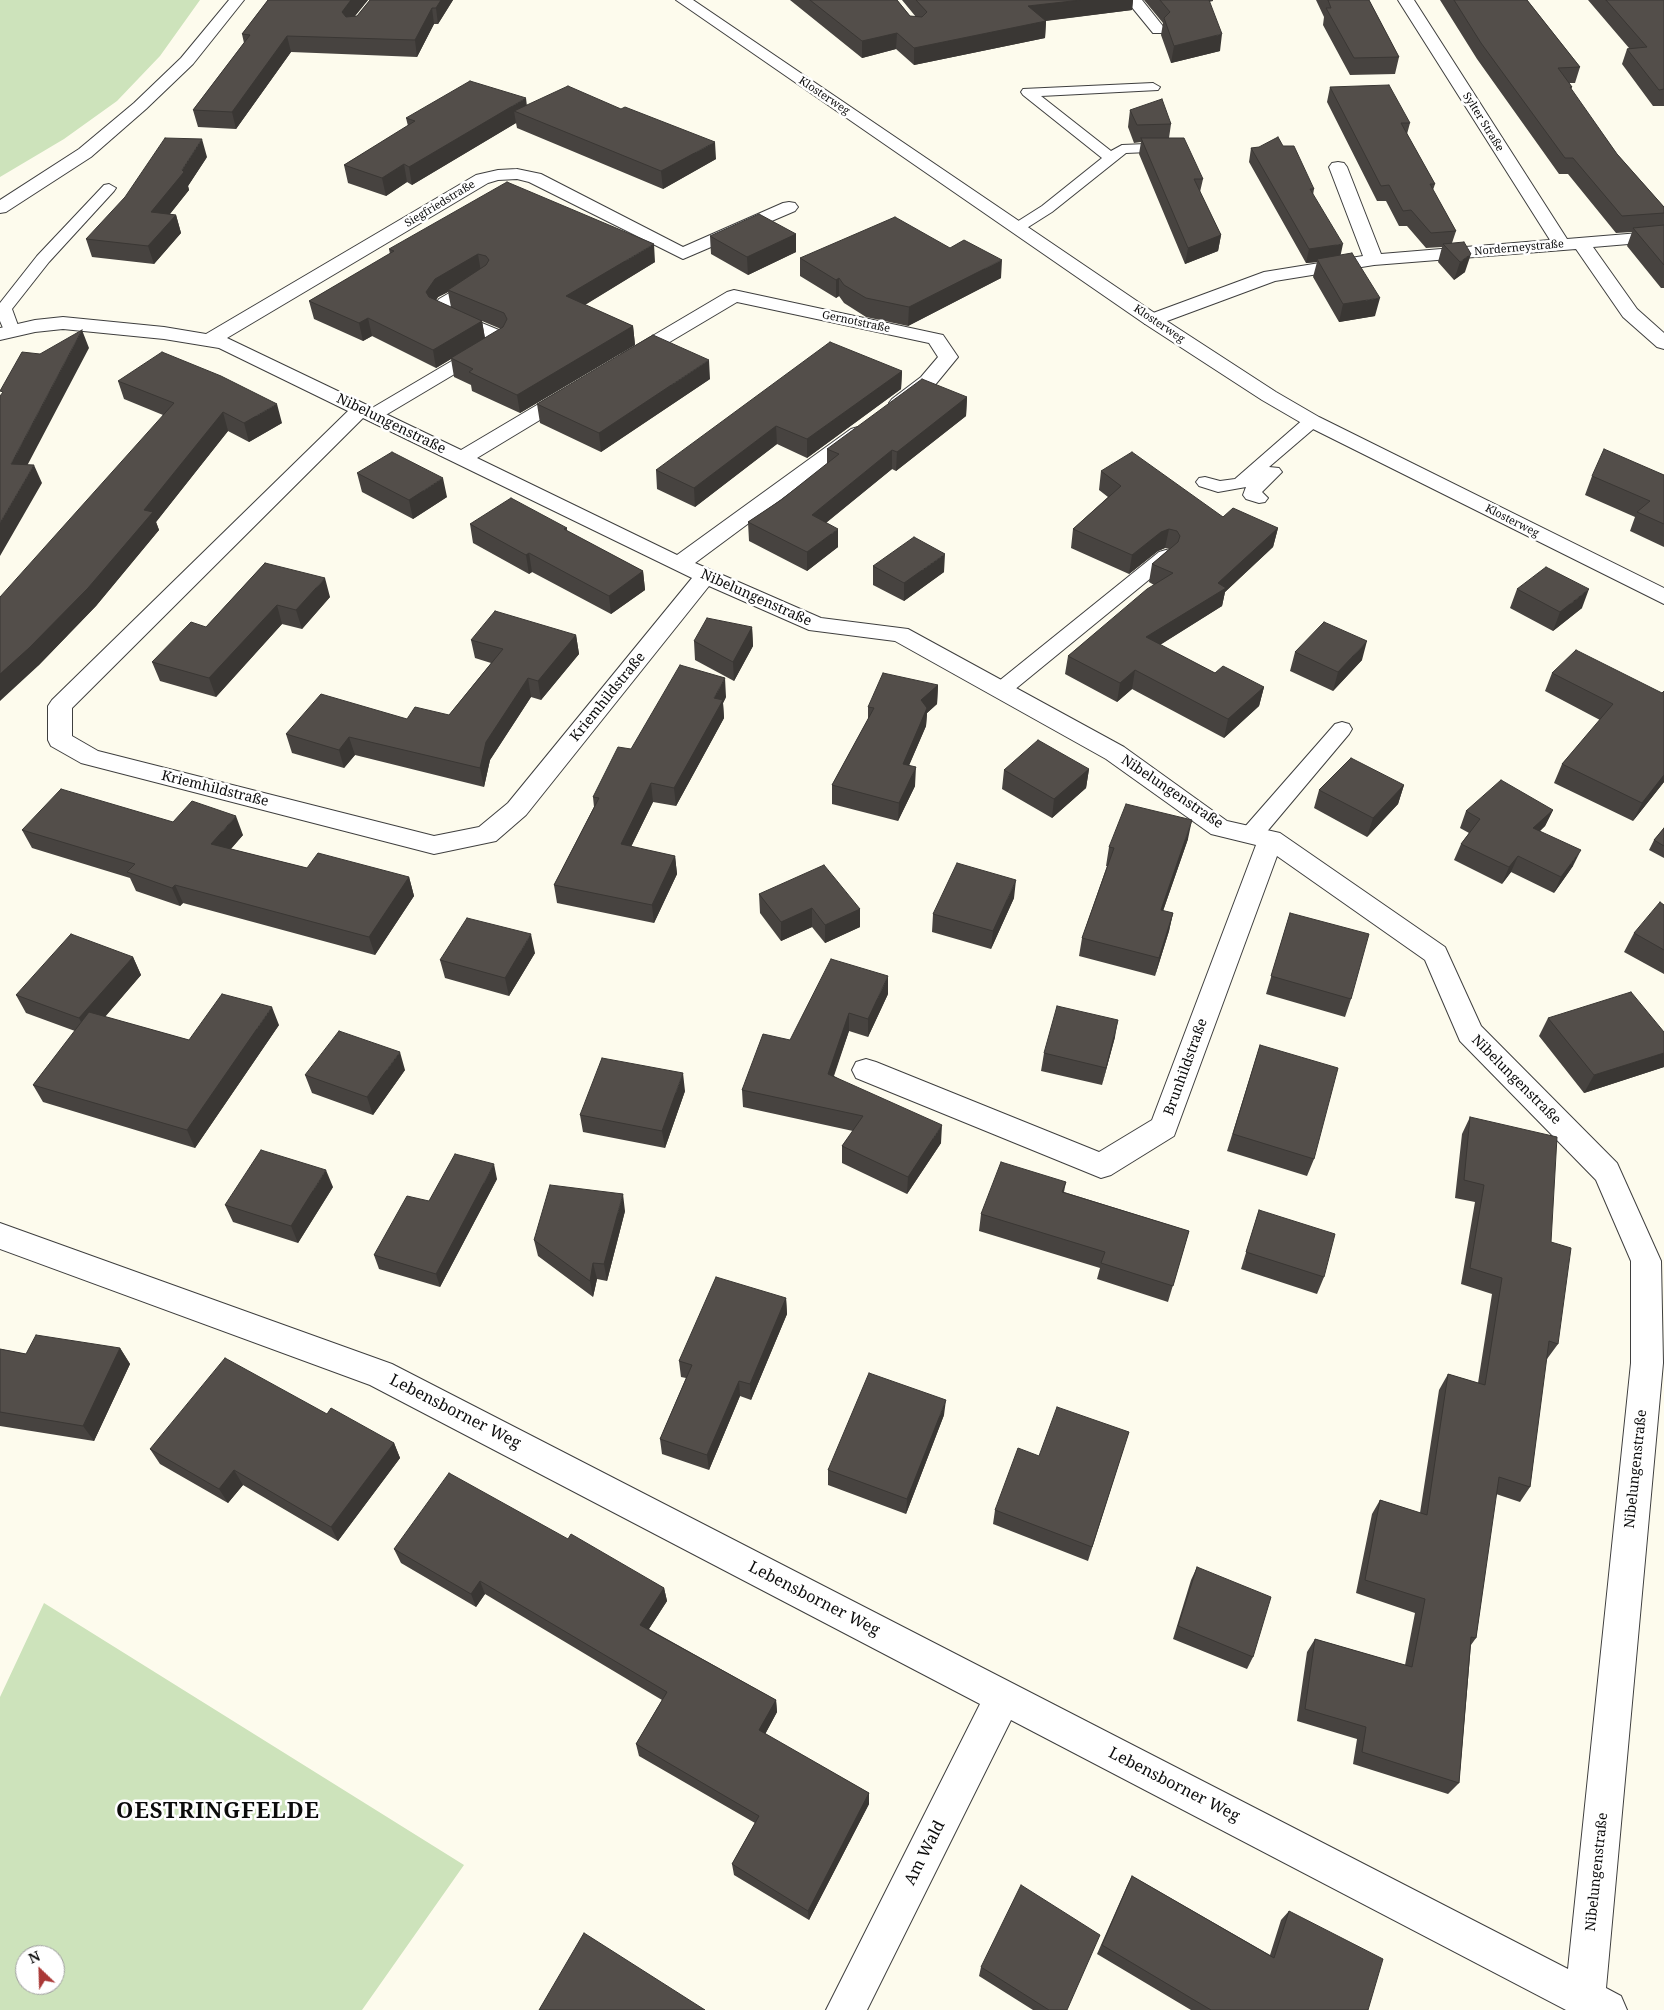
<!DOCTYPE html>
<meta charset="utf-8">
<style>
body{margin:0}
#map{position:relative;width:1664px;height:2010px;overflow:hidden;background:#fdfbed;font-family:"Noto Serif",serif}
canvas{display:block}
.north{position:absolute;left:15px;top:1945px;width:50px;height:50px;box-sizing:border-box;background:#fff;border:1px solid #9e9e9e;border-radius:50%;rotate:336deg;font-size:14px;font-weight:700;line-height:20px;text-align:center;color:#0c0c0c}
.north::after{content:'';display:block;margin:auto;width:18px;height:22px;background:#aa3836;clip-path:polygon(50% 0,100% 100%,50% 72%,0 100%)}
</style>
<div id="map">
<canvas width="1664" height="2010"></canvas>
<div class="north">N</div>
</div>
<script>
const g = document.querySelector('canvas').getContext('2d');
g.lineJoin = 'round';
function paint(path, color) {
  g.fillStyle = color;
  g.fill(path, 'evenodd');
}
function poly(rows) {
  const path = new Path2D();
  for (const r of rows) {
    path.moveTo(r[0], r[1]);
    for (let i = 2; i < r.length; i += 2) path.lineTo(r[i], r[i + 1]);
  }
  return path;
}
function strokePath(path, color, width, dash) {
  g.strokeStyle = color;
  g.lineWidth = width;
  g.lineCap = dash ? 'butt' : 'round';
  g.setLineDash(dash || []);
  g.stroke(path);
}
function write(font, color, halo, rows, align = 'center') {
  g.font = font + ' "Noto Serif",serif';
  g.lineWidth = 5;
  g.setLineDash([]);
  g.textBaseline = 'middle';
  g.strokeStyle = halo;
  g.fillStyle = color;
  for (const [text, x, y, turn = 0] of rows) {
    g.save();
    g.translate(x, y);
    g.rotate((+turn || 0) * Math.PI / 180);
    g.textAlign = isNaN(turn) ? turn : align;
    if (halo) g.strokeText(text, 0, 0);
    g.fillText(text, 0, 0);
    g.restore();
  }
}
paint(poly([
 [0,0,200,0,160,56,117,101,64,139,0,177],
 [44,1603,464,1865,362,2010,0,2010,0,1697],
 [25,1955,55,1955,55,1985,25,1985]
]), '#cde3bb');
const service = poly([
 [1153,83,1160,87,1158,90,1041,96,1111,151,1122,145,1171,143,1178,147,1171,151,1126,153,1052,212,1022,231,1012,231,1009,228,1012,225,1042,206,1102,158,1023,95,1021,92,1023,89,1153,83],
 [109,184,116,188,114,191,49,262,12,309,20,331,18,335,12,336,6,335,0,321,0,303,37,256,104,185,109,184],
 [475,278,483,283,481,286,448,309,506,333,508,337,505,344,379,419,367,419,364,415,367,411,489,339,433,314,431,311,439,299,475,278],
 [1312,416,1318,417,1321,421,1318,425,1269,467,1279,468,1282,472,1262,492,1268,498,1265,502,1259,503,1246,499,1243,495,1246,487,1218,492,1199,486,1196,482,1199,478,1205,477,1220,481,1235,479,1306,417,1312,416],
 [1166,550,1173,552,1175,556,1173,560,1008,695,1001,697,994,695,991,690,994,685,1159,552,1166,550],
 [1342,722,1349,724,1352,729,1349,734,1259,841,1251,843,1243,841,1240,835,1243,829,1335,724,1342,722]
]);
const minor = poly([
 [1126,0,1142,0,1166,30,1163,33,1153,33,1126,0],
 [1398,0,1414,0,1567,239,1664,231,1664,241,1593,247,1637,309,1664,333,1664,349,1657,347,1623,317,1576,249,1374,265,1275,281,1159,324,1145,324,1143,320,1145,316,1264,272,1363,256,1329,167,1332,163,1338,162,1344,163,1347,167,1381,254,1550,240,1398,0],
 [517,169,541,174,683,247,783,203,789,202,795,203,798,207,795,211,683,259,529,182,517,179,498,180,488,183,227,338,461,450,564,389,578,389,581,393,578,397,477,458,677,555,851,429,858,427,865,429,868,433,865,437,695,563,821,618,908,629,1124,747,1227,821,1280,833,1445,947,1481,1026,1617,1163,1661,1261,1663,1363,1606,1988,1621,1996,1627,2010,1566,2010,1011,1720,867,2010,826,2010,980,1704,370,1385,0,1249,0,1223,392,1364,1568,1969,1631,1363,1631,1261,1596,1180,1460,1041,1425,960,1277,856,1174,1136,1111,1175,1101,1178,856,1078,852,1070,856,1062,866,1059,876,1062,1099,1152,1152,1120,1256,845,1211,834,1106,759,895,641,809,630,709,586,526,815,496,841,434,854,81,763,51,746,48,740,48,706,52,700,348,411,219,348,164,339,63,329,35,332,0,340,0,328,35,320,63,317,164,327,206,334,476,175,498,170,517,169],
 [363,418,692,578,508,803,479,827,434,836,98,751,72,736,72,708,363,418],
 [734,290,943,335,958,357,935,385,906,407,899,409,892,407,889,403,892,399,921,377,938,357,929,343,737,302,636,362,622,362,619,358,622,354,727,292,734,290]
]);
const tertiary = poly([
 [229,0,244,0,193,64,146,109,91,157,6,212,0,213,0,200,79,149,134,103,181,58,229,0],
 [676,0,693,0,1159,316,1276,392,1319,417,1664,588,1664,604,1305,425,1262,400,1145,324,676,0]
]);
strokePath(service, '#3f3f3f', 2);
strokePath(minor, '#3f3f3f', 2);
strokePath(tertiary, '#3f3f3f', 2);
paint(service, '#fff');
paint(minor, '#fff');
paint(tertiary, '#fff');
paint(poly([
 [268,0,368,0,355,16,357,16,370,0,453,0,438,24,434,24,417,57,291,52,236,129,198,127,193,110,244,43,242,34],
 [790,0,897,0,910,16,916,17,902,0,1133,0,1132,10,1046,21,1045,38,914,65,896,49,862,58],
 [1144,0,1213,0,1213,1,1209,2,1220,51,1171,63,1161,35,1163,23],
 [1316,0,1369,0,1399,57,1395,74,1350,75,1323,25,1324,17],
 [1440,0,1527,0,1580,67,1575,83,1569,83,1572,87,1571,90,1617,154,1664,207,1664,288,1661,288,1627,246,1632,232,1616,233,1568,174,1559,174,1477,59],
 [1588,0,1664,0,1664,106,1653,106,1622,64,1627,49,1629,48],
 [1330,87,1410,123,1407,134,1435,184,1433,190,1456,231,1452,243,1465,272,1454,280,1438,262,1442,247,1426,248,1407,226,1399,226,1386,201,1377,201,1327,102],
 [527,105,716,159,663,189,517,128,516,123,412,185,407,182,386,196,348,183,344,165,408,126,406,118],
 [1130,110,1171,124,1169,138,1203,179,1200,192,1221,235,1218,251,1185,264,1139,154,1141,142,1134,143,1128,127],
 [1283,146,1314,189,1313,195,1340,255,1375,316,1339,322,1313,277,1317,262,1306,263,1249,162,1251,148],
 [207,157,188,186,189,190,170,214,176,215,181,233,154,264,92,257,86,239],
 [796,234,796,252,748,275,711,254,710,236],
 [950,248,1001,278,908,326,866,317,844,303,839,296,836,298,800,276,800,258],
 [389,249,655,262,585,305,633,326,635,345,520,413,472,391,471,385,454,377,451,359,436,368,372,336,363,341,314,319,309,301,390,254],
 [448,292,451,307,436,301,438,297],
 [482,321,501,329,485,338],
 [902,371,901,389,807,458,777,444,695,507,657,489,656,470],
 [710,379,601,452,540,423,537,404],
 [118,381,282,423,249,442,228,431,156,522,159,530,96,606,38,666,163,415,124,399],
 [967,397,966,416,896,471,892,469,826,523,838,547,807,571,749,541,748,522,781,500,827,464,827,449],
 [1101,471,1223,517,1278,528,1273,547,1225,592,1222,606,1160,645,1215,673,1264,687,1259,706,1224,738,1132,689,1117,702,1065,674,1068,656,1154,585,1149,582,1152,564,1169,549,1165,548,1158,551,1129,574,1071,548,1073,529,1108,497,1099,490],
 [357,473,447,497,413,519,362,492],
 [1664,475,1664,547,1630,531,1635,517,1585,495,1592,476],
 [470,524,567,528,567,531,643,571,645,590,611,614,532,572,529,574,473,543],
 [265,563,330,597,302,629,282,624,216,697,160,681,152,662,206,627],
 [873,566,944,572,904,601,873,585],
 [1517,589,1582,608,1553,631,1510,608],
 [752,627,753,646,734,681,695,660,694,641],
 [576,635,579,654,541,700,531,697,490,760,484,787,355,755,344,768,292,753,286,734,407,719,449,715,491,663,475,658,471,640],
 [1295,652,1362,660,1333,691,1290,671],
 [1552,673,1662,693,1664,691,1664,782,1633,821,1554,783,1562,764,1600,720,1545,691],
 [938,685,937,704,927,713,926,726,909,765,915,786,898,821,832,804,832,785,868,719,868,707],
 [726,697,723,703,724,718,676,806,653,802,631,847,675,856,677,874,654,923,557,903,554,885,594,807,593,797,631,749],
 [1089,769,1086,788,1052,818,1002,789,1004,770],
 [1404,785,1398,804,1367,837,1314,808,1319,790],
 [1553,810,1545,826,1540,831,1573,866,1554,893,1511,872,1502,884,1454,860,1461,844,1469,833,1460,828,1466,811],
 [173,822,243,835,231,849,307,868,409,877,414,896,375,955,183,903,180,906,136,891,130,878,32,848,22,830],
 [1664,828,1664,858,1649,850,1654,840],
 [1188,839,1163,911,1173,913,1169,931,1155,976,1079,956,1082,938,1107,866,1106,866,1109,847],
 [759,894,860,909,860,927,825,943,812,927,781,941,760,913],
 [1014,898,991,949,932,932,933,914],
 [1664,905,1664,974,1624,952,1634,933],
 [1290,913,1351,999,1345,1017,1266,994],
 [535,953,509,996,445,978,440,960],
 [133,957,141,975,105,1017,189,1040,279,1025,195,1148,43,1102,33,1085,75,1031,26,1013,16,995],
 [888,994,868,1037,849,1031,834,1076,941,1143,907,1194,842,1163,842,1146,853,1131,743,1107,742,1090,790,1040],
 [1548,1018,1664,1032,1664,1067,1584,1093,1539,1036],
 [1115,1037,1102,1085,1041,1071,1044,1053],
 [1260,1045,1314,1159,1307,1176,1227,1151],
 [405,1070,373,1115,312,1093,305,1075],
 [685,1091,665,1148,583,1132,580,1115],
 [1470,1117,1551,1242,1558,1344,1547,1359,1546,1359,1530,1487,1520,1502,1496,1494,1476,1638,1471,1645,1459,1783,1448,1794,1353,1764,1357,1739,1297,1721,1307,1652,1315,1639,1405,1665,1415,1613,1356,1593,1372,1514,1380,1500,1420,1513,1439,1390,1448,1374,1478,1383,1492,1294,1461,1284,1475,1202,1455,1198,1462,1134],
 [497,1179,440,1287,379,1269,374,1255,429,1201],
 [1066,1182,1064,1192,1189,1231,1168,1302,1097,1279,1100,1268,979,1231,981,1214],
 [333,1187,298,1243,233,1222,225,1205],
 [1259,1210,1324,1277,1317,1294,1241,1269],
 [625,1211,607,1281,597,1279,593,1297,538,1256,534,1240],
 [786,1298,787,1314,751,1400,740,1396,709,1470,662,1454,660,1439,686,1378,681,1377,679,1361],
 [120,1348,130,1364,94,1441,0,1426,0,1349,26,1354],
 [327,1414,394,1443,400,1458,338,1541,243,1485,228,1503,160,1464,150,1449],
 [944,1415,906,1514,828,1485,828,1470],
 [1124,1447,1088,1561,993,1524,995,1510,1039,1456],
 [568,1539,664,1588,667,1601,649,1629,776,1700,777,1712,765,1734,869,1793,869,1804,809,1920,734,1875,732,1864,755,1823,639,1756,636,1744,662,1700,485,1594,476,1607,401,1563,394,1549],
 [1197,1567,1253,1657,1247,1669,1173,1639,1191,1580],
 [1132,1876,1270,1955,1281,1920,1289,1911,1368,2010,1191,2010,1097,1954,1127,1886],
 [981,1967,1067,2010,1033,2010,979,1976]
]), '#474340');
paint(poly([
 [351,0,368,0,345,28,342,12],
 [441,0,453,0,438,24,436,8],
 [1081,0,1133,0,1132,10,1027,23,1028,6],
 [432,8,434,24,417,57,415,40],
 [1046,21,1045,38,914,65,914,48],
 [897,33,896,49,862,58,862,41],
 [1222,34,1220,51,1171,63,1174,46],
 [287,36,291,52,236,129,232,112],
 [526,98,528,115,514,111,516,123,412,185,409,167],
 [202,139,207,157,188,186,189,190,157,230,151,212,182,170],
 [715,142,716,159,663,189,661,171],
 [404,164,407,182,386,196,382,178],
 [176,215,181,233,154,264,148,246],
 [796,234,796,252,748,275,747,257],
 [1221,235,1218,251,1185,264,1188,248],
 [654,244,655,262,568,315,566,296],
 [1343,244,1340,258,1317,259,1317,262,1306,263,1309,249],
 [478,254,481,272,448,290,448,292,438,297,429,310,426,292,435,279],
 [1471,254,1465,272,1454,280,1460,262],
 [1002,260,1001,278,908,326,909,307],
 [839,278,839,296,836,298,836,280],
 [1380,298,1375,316,1339,322,1343,304],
 [368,318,372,336,363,341,359,323],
 [482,321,485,339,451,358,451,359,436,368,433,350],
 [633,326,635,345,520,413,517,395],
 [82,330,89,348,18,483,11,464],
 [709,360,710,379,601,452,599,433],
 [902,371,901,389,807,458,807,439],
 [967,397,966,416,896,471,897,452],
 [277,404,282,423,249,442,244,423],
 [223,412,228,431,156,522,159,530,96,606,38,666,0,701,0,674,144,510],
 [776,426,777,444,695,507,694,488],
 [892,450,892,469,812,534,812,515],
 [34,465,42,483,0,556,0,523],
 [443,478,447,497,413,519,409,500],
 [1278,528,1273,547,1225,592,1222,606,1142,656,1146,637,1218,583],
 [838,529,838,547,807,571,807,552],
 [1169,529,1165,548,1158,551,1129,574,1132,555,1161,532],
 [529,553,532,572,529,574,526,555],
 [945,554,944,572,904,601,904,583],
 [643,571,645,590,611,614,609,596],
 [325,578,330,597,302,629,296,610],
 [1589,589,1582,608,1553,631,1560,612],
 [277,605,282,624,216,697,209,678],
 [752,627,753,646,734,681,733,662],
 [576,635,579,654,541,700,538,681],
 [1367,641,1362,660,1333,691,1338,672],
 [1135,670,1132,689,1117,702,1120,683],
 [528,678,531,697,490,760,484,787,480,768,486,742],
 [725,678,726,697,723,703,724,718,676,806,674,788,714,698],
 [938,685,937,704,927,713,926,726,902,782,903,764,921,700],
 [1264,687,1259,706,1224,738,1228,719],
 [349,737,355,755,344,768,339,750],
 [916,767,915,786,898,821,899,803],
 [1089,769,1086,788,1052,818,1054,799],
 [1664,775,1664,782,1633,821,1642,803],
 [651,783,653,802,623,863,621,844],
 [1404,785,1398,804,1367,837,1373,818],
 [1553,810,1545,826,1526,844,1533,828],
 [236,816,243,835,219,862,211,844],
 [1192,820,1188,839,1157,928,1161,910],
 [1581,850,1573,866,1554,893,1561,877],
 [675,856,677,874,654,923,652,905],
 [1518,856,1511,872,1502,884,1509,867],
 [409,877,414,896,375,955,369,937],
 [1016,880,1014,898,991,949,993,931],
 [175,885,183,903,180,906,172,888],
 [812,908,812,927,781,941,781,922],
 [860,909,860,927,825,943,825,925],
 [1173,913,1169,931,1155,976,1159,958],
 [531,934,535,953,509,996,505,978],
 [133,957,141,975,88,1036,79,1018],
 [888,976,888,994,868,1037,868,1019],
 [272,1007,279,1025,195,1148,187,1130],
 [849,1013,849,1031,828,1091,828,1074],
 [1118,1020,1115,1037,1102,1085,1106,1068],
 [400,1052,405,1070,373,1115,367,1097],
 [1664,1053,1664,1067,1584,1093,1594,1075],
 [683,1073,685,1091,665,1148,662,1131],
 [942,1125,941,1143,907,1194,908,1177],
 [494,1164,497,1179,440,1287,436,1274],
 [326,1170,333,1187,298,1243,291,1226],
 [623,1194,625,1211,607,1281,604,1264],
 [593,1263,597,1279,593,1297,590,1281],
 [786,1298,787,1314,751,1400,750,1384],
 [120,1348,130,1364,94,1441,83,1426],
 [739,1381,740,1396,709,1470,707,1455],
 [946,1400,944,1415,906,1514,907,1499],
 [394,1443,400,1458,338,1541,331,1527],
 [234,1470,243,1485,228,1503,219,1489],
 [480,1581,485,1594,476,1607,471,1594],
 [664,1588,667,1601,643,1638,640,1625],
 [776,1700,777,1712,761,1742,759,1730],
 [869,1793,869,1804,809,1920,808,1911]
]), '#3a3734');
const building = poly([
 [268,0,351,0,342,12,346,17,357,16,370,0,441,0,436,8,432,8,415,40,287,36,232,112,193,110,250,35,242,34,268,0],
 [810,0,897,0,910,16,922,17,927,12,916,0,1081,0,1028,6,1046,21,914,48,897,33,862,41,810,0],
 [1160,0,1209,0,1222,34,1174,46,1164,18,1170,12,1160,0],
 [1328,0,1369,0,1399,57,1354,58,1326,8,1331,8,1328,0],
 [1454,0,1527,0,1580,67,1558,68,1572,87,1570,87,1617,154,1664,207,1664,213,1622,216,1573,158,1565,158,1481,43,1454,0],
 [1606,0,1664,0,1664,89,1659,90,1627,49,1647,47,1606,0],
 [470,81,526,98,409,167,404,164,382,178,344,165,415,121,406,118,470,81],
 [1389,85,1410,123,1401,123,1435,184,1430,184,1456,231,1431,233,1411,210,1403,211,1389,185,1381,186,1330,87,1389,85],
 [568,86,621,109,625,107,715,142,661,171,514,111,568,86],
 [1162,99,1171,124,1137,125,1130,110,1162,99],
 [1278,137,1283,146,1294,146,1314,189,1310,189,1343,244,1309,249,1251,148,1259,147,1278,137],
 [165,138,202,139,182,170,184,172,151,212,176,215,148,246,86,239,125,197,165,138],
 [1141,138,1184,138,1203,179,1194,179,1221,235,1188,248,1141,138],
 [507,182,654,244,566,296,633,326,517,395,469,372,473,369,451,358,503,327,507,319,504,313,448,290,486,265,489,260,486,256,478,254,435,279,426,292,429,297,482,321,433,350,368,318,359,323,309,301,394,251,389,249,507,182],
 [759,214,796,234,747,257,710,236,759,214],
 [895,217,950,248,964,240,1002,260,909,307,866,298,844,285,839,278,836,280,800,258,895,217],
 [1664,225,1664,265,1633,228,1664,225],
 [1464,242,1471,254,1460,262,1443,244,1464,242],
 [1352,253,1380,298,1343,304,1317,259,1352,253],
 [82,330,11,464,34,465,0,523,0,396,3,392,0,391,22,352,40,354,82,330],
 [653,335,709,360,599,433,537,404,653,335],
 [830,342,902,371,807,439,776,426,694,488,656,470,830,342],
 [162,352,221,376,277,404,244,423,223,412,144,510,153,512,88,588,29,648,0,674,0,597,174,403,118,381,162,352],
 [922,379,967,397,897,452,892,450,812,515,838,529,807,552,748,522,781,500,839,454,827,449,922,379],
 [1604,449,1664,475,1664,524,1637,512,1650,501,1592,476,1604,449],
 [392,452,443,478,409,500,357,473,392,452],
 [1132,452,1223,517,1233,508,1278,528,1218,583,1226,588,1146,637,1215,673,1223,666,1264,687,1228,719,1135,670,1120,683,1068,656,1147,589,1173,573,1152,564,1178,542,1180,536,1177,531,1169,529,1161,532,1132,555,1073,529,1121,486,1101,471,1132,452],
 [511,498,567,528,564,529,643,571,609,596,529,553,526,555,470,524,511,498],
 [914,537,945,554,904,583,873,566,914,537],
 [265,563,325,578,296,610,277,605,209,678,152,662,191,622,206,627,265,563],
 [1546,567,1589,589,1560,612,1517,589,1546,567],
 [495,611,576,635,538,681,528,678,486,742,480,768,349,737,339,750,286,734,321,694,407,719,415,707,449,715,503,649,471,640,495,611],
 [707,618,752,627,733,662,694,641,707,618],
 [1324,622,1367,641,1338,672,1295,652,1324,622],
 [1576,650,1662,693,1664,691,1664,775,1642,803,1562,764,1613,704,1552,673,1576,650],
 [680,665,725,678,714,698,723,700,674,788,651,783,621,844,675,856,652,905,554,885,599,798,593,797,618,747,631,749,680,665],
 [883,673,938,685,921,700,927,708,903,764,916,767,899,803,832,785,874,708,868,707,883,673],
 [1038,740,1089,769,1054,799,1004,770,1038,740],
 [1351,758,1404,785,1373,818,1319,790,1351,758],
 [1501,780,1553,810,1533,828,1581,850,1561,877,1518,856,1509,867,1461,844,1480,819,1466,811,1501,780],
 [61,789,173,822,192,801,236,816,211,844,307,868,318,853,409,877,369,937,175,885,172,888,127,872,135,864,22,830,61,789],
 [1126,804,1192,820,1161,910,1173,913,1159,958,1082,938,1114,848,1109,847,1126,804],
 [1664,828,1664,846,1654,840,1664,828],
 [957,863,1016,880,993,931,933,914,957,863],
 [824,865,860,909,825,925,812,908,781,922,759,894,824,865],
 [1660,902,1664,905,1664,950,1634,933,1660,902],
 [1290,913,1369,934,1351,999,1271,976,1290,913],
 [467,918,531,934,505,978,440,960,467,918],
 [71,934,133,957,79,1018,16,995,71,934],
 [831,959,888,976,868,1019,849,1013,828,1074,942,1125,908,1177,842,1146,863,1116,742,1090,763,1034,790,1040,831,959],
 [1631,992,1664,1032,1664,1053,1594,1075,1548,1018,1631,992],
 [222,994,272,1007,187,1130,33,1085,89,1012,189,1040,222,994],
 [1057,1006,1118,1020,1106,1068,1044,1053,1057,1006],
 [339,1031,400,1052,367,1097,305,1075,339,1031],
 [1260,1045,1338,1068,1314,1159,1233,1134,1260,1045],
 [602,1058,683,1073,662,1131,580,1115,602,1058],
 [1470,1117,1557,1137,1551,1242,1571,1248,1558,1344,1549,1341,1530,1487,1499,1477,1476,1638,1471,1637,1459,1783,1362,1752,1366,1727,1305,1709,1315,1639,1412,1667,1425,1599,1365,1580,1380,1500,1427,1515,1448,1374,1485,1385,1502,1278,1470,1268,1484,1185,1464,1180,1470,1117],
 [261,1150,326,1170,291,1226,225,1205,261,1150],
 [455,1154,494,1164,436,1274,374,1255,407,1196,429,1201,455,1154],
 [1001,1162,1066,1182,1062,1192,1189,1231,1173,1286,1101,1263,1105,1252,981,1214,1001,1162],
 [550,1185,623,1194,604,1264,593,1263,590,1281,534,1240,550,1185],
 [1259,1210,1335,1234,1324,1277,1246,1252,1259,1210],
 [716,1277,786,1298,750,1384,739,1381,707,1455,660,1439,692,1365,679,1361,716,1277],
 [36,1335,120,1348,83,1426,0,1412,0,1349,26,1354,36,1335],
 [225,1358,327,1414,331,1408,394,1443,331,1527,234,1470,219,1489,150,1449,225,1358],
 [869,1373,946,1400,907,1499,828,1470,869,1373],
 [1057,1407,1129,1432,1092,1547,995,1510,1018,1448,1039,1456,1057,1407],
 [449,1473,568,1539,571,1534,664,1588,640,1625,776,1700,759,1730,869,1793,808,1911,732,1864,759,1816,636,1744,667,1692,480,1581,471,1594,394,1549,449,1473],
 [1197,1567,1271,1597,1253,1657,1178,1626,1197,1567],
 [1132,1876,1274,1958,1289,1911,1383,1959,1368,2010,1211,2010,1102,1945,1132,1876],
 [1021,1885,1100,1935,1067,2010,1049,2010,981,1967,1021,1885],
 [584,1933,705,2010,539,2010,584,1933]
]);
paint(building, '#534e4a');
strokePath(building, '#3a3734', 1);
write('11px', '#0c0c0c', '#fff', [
 ["Klosterweg",824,96,34],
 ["Sylter Straße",1483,122,58],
 ["Siegfriedstraße",440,204,-31],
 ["Norderneystraße",1519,248,-5],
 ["Gernotstraße",856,322,12],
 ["Klosterweg",1159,324,34],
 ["Klosterweg",1512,521,27]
]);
write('14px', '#0c0c0c', '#fff', [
 ["Nibelungenstraße",391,424,26],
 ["Nibelungenstraße",756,598,24],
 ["Kriemhildstraße",608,697,-51],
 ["Kriemhildstraße",215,789,14],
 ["Nibelungenstraße",1172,792,34],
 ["Brunhildstraße",1186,1067,-70],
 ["Nibelungenstraße",1516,1080,45],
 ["Nibelungenstraße",1636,1469,-84],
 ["Nibelungenstraße",1597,1872,-84]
]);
write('16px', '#0c0c0c', '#fff', [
 ["Lebensborner Weg",455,1412,27],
 ["Lebensborner Weg",814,1599,27],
 ["Lebensborner Weg",1174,1785,27],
 ["Am Wald",925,1853,-63]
]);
g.letterSpacing = '1px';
write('bold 22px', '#0c0c0c', '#fff', [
 ["OESTRINGFELDE",218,1812]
]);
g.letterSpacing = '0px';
</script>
